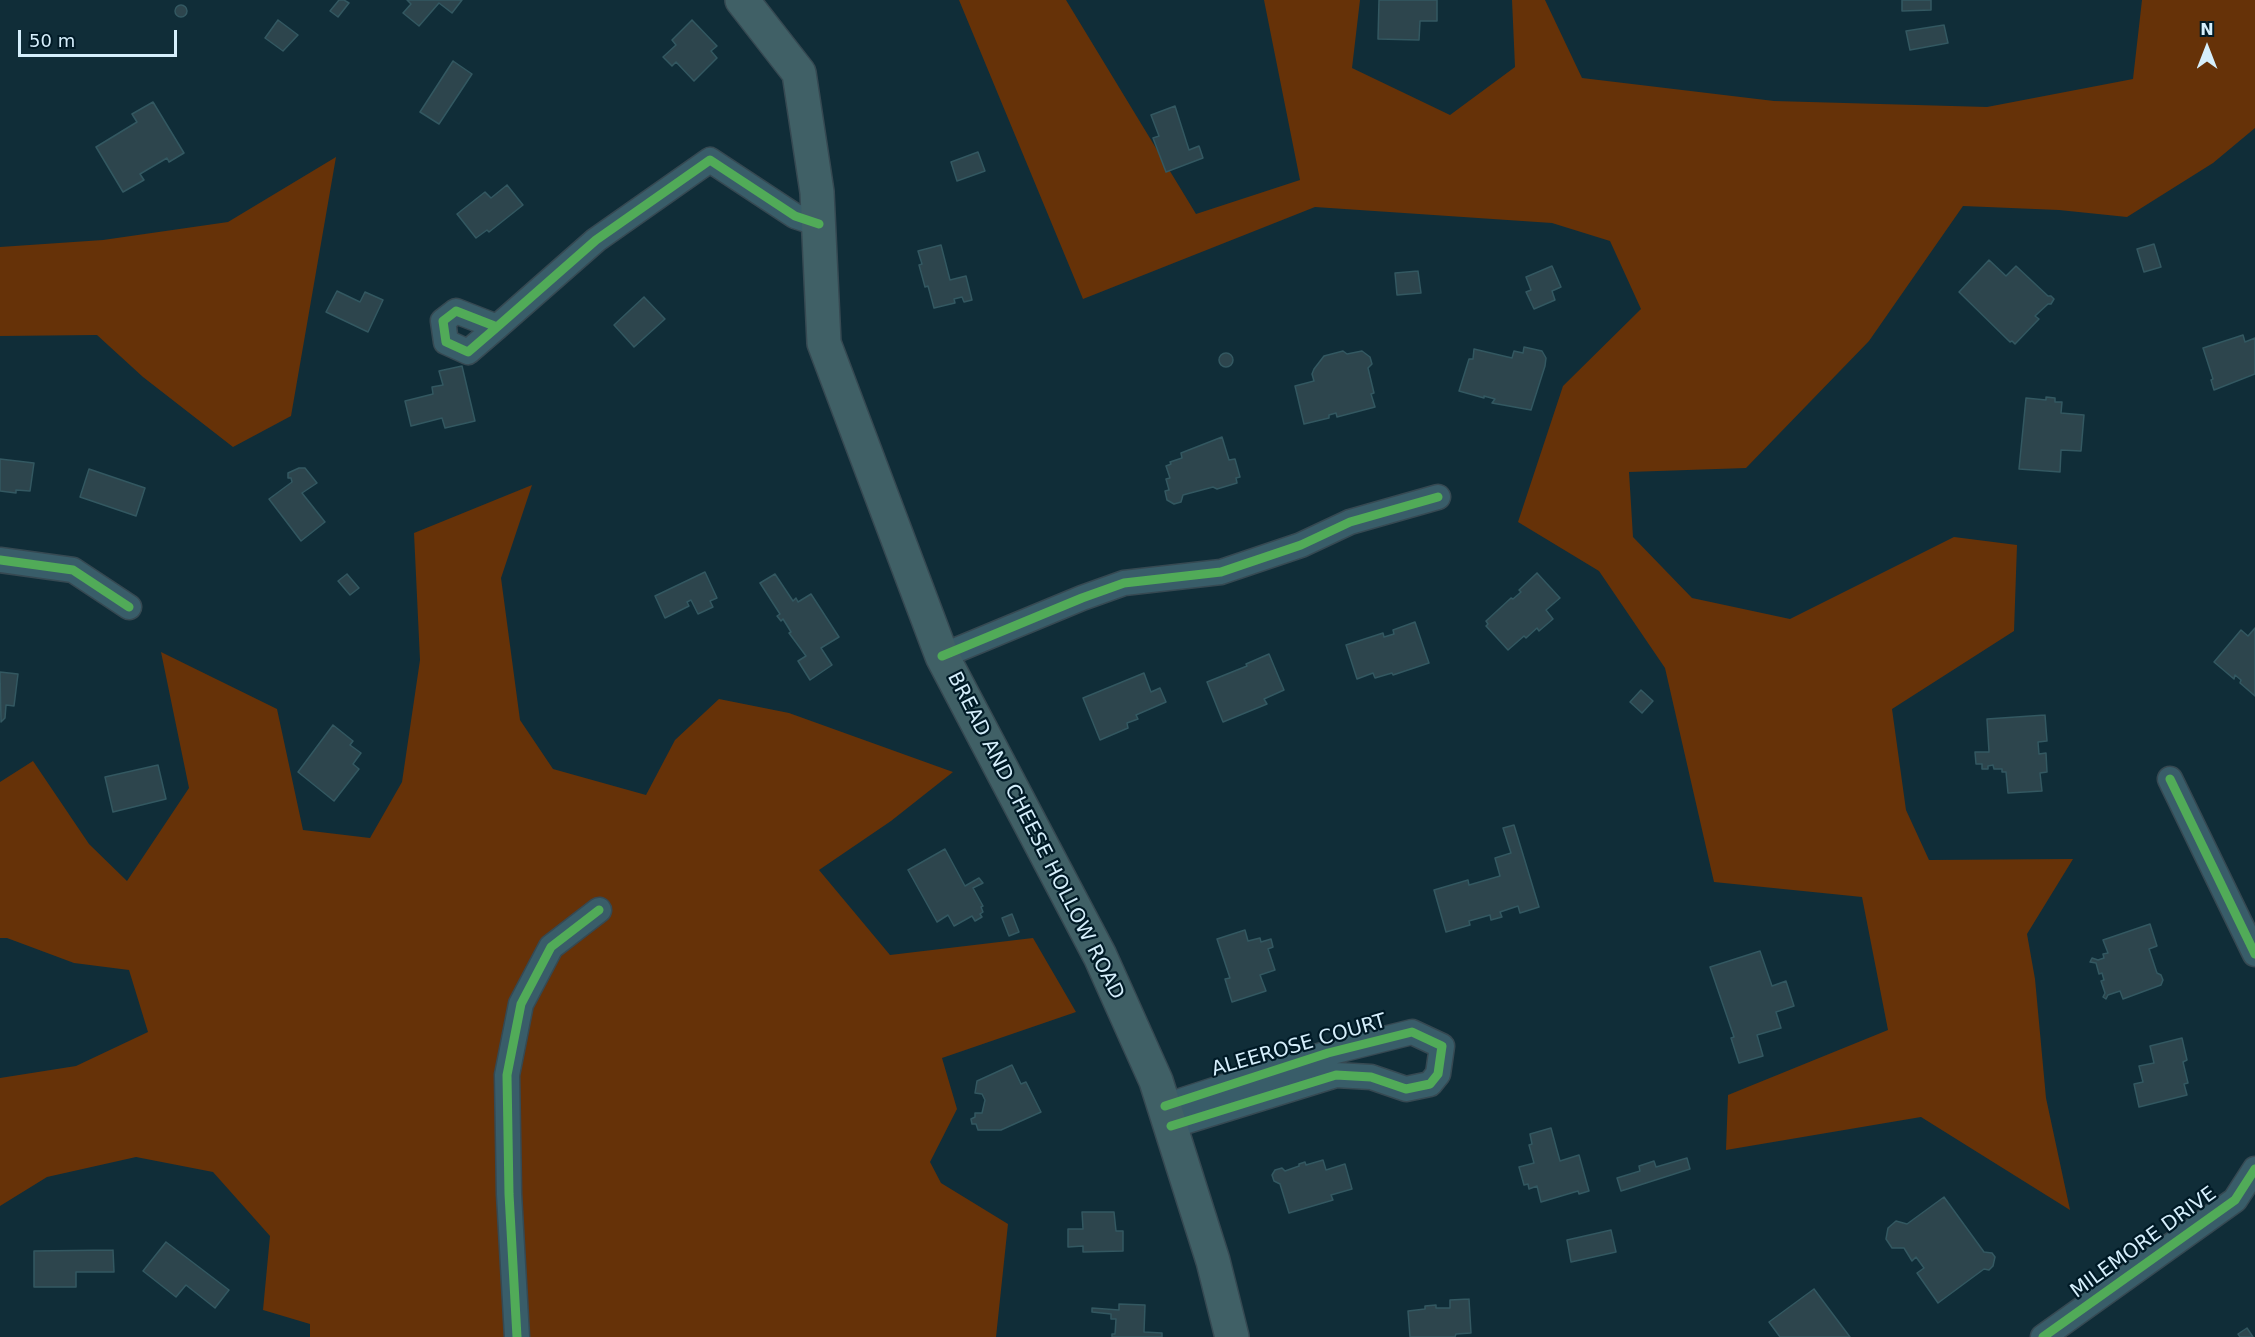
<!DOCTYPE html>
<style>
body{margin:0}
#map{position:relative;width:2255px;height:1337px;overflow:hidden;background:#102d38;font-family:"DejaVu Sans",sans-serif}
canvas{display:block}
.north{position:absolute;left:2177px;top:18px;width:60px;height:60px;-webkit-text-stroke:4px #001a26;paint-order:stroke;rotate:0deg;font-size:16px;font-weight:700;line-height:24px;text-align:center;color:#d6effc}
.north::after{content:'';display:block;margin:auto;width:21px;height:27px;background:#d6effc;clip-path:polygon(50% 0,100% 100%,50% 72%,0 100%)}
.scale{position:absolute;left:18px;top:30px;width:159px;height:27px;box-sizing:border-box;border:3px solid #d6effc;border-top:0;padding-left:8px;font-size:18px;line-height:21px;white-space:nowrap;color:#d6effc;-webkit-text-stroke:4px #001a26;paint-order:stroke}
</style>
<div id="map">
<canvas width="2255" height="1337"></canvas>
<div class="north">N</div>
<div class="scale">50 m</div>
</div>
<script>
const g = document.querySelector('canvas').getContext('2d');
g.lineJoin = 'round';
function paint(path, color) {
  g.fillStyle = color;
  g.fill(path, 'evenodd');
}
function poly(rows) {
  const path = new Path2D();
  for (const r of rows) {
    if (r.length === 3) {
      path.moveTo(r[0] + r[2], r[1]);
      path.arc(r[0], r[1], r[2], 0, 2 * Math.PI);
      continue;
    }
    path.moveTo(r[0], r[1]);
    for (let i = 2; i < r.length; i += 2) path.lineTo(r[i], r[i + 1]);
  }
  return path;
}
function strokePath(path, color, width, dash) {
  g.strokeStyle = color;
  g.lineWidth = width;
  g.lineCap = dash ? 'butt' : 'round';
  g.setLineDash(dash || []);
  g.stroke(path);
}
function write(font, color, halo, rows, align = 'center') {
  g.font = font + ' "DejaVu Sans",sans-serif';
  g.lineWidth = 4.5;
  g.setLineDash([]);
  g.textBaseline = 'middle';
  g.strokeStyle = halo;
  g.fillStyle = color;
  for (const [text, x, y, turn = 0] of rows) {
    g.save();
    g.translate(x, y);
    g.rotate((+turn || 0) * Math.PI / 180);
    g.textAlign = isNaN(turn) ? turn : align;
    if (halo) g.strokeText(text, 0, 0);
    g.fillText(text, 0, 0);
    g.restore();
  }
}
paint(poly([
 [959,0,1066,0,1196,214,1300,180,1264,0,1360,0,1352,68,1450,115,1515,67,1512,0,1545,0,1582,78,1774,101,1987,107,2133,79,2142,0,2255,0,2255,128,2213,163,2127,217,2059,210,1963,206,1869,341,1746,468,1629,472,1633,537,1692,598,1790,619,1954,537,2017,545,2014,631,1892,709,1906,810,1929,860,2073,859,2027,934,2035,979,2046,1098,2070,1210,1921,1117,1726,1150,1728,1095,1888,1030,1862,897,1714,882,1665,668,1599,571,1518,522,1563,386,1641,309,1610,241,1552,223,1315,207,1083,299],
 [336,157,291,416,233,447,143,377,97,335,0,336,0,247,103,240,228,222],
 [532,485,501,578,520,720,553,769,646,795,675,740,719,699,789,713,953,772,891,821,819,870,890,955,1033,938,1076,1012,942,1058,957,1109,930,1162,941,1183,1008,1224,996,1337,310,1337,310,1324,263,1310,270,1236,213,1172,136,1157,47,1177,0,1206,0,1078,76,1066,148,1032,129,970,74,963,7,938,0,938,0,782,33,761,89,844,127,881,189,788,161,652,277,709,303,830,370,838,402,782,420,660,414,533]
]), '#663208');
const building = poly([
 [339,0,344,0,349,3,338,17,330,11,339,0],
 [407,0,462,0,452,13,439,3,419,26,403,13,411,4,407,0],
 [1379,0,1437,0,1437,21,1420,21,1419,40,1378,39,1379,0],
 [1902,0,1931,0,1931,10,1902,11,1902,0],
 [181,11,6],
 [278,20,298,35,283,51,265,38,278,20],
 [692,20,717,46,711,51,717,58,694,81,676,62,672,66,663,57,676,45,672,40,692,20],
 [1944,25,1948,43,1910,50,1906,31,1944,25],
 [453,61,472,74,439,124,420,112,453,61],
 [153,102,184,153,169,162,167,158,140,174,144,180,123,192,96,147,137,122,132,114,153,102],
 [1175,106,1189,150,1199,146,1203,158,1166,172,1153,138,1159,136,1151,115,1175,106],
 [978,152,985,171,957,181,951,162,978,152],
 [507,185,523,205,489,232,487,230,476,238,457,214,485,192,491,198,507,185],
 [2154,244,2161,267,2144,272,2137,249,2154,244],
 [941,245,950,280,966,276,972,300,964,302,962,297,954,299,955,303,934,308,928,286,925,287,919,265,922,264,918,251,941,245],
 [1989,260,2006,276,2016,266,2048,296,2051,296,2054,299,2051,304,2048,304,2035,316,2039,319,2015,344,2012,341,2010,342,1959,292,1989,260],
 [1552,266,1561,287,1552,291,1555,300,1534,309,1526,292,1531,290,1526,277,1552,266],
 [1418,271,1421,293,1397,295,1395,273,1418,271],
 [337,291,360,302,365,292,383,300,368,332,326,312,337,291],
 [644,297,665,319,634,347,614,325,644,297],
 [2243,335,2245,342,2255,338,2255,374,2214,390,2211,380,2213,379,2203,348,2243,335],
 [1524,347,1542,351,1546,358,1545,366,1531,410,1492,403,1495,399,1484,396,1484,398,1459,391,1469,359,1473,359,1474,349,1512,358,1514,351,1523,353,1524,347],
 [1343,351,1347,354,1362,351,1370,357,1372,364,1368,368,1374,393,1371,394,1375,407,1337,417,1336,413,1329,415,1329,418,1304,424,1295,386,1314,381,1312,374,1314,369,1324,356,1343,351],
 [1226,360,7],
 [462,366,475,421,445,428,442,418,411,426,405,401,433,394,432,387,443,385,439,371,462,366],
 [2046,397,2055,398,2055,402,2062,402,2061,413,2084,415,2081,451,2061,450,2060,472,2019,469,2026,398,2046,400,2046,397],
 [1222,437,1229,460,1235,459,1240,477,1236,478,1237,483,1217,489,1213,487,1183,495,1181,502,1174,504,1167,500,1165,491,1169,490,1166,479,1170,478,1166,466,1171,464,1170,462,1182,458,1181,453,1222,437],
 [0,459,34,463,30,491,16,490,16,493,0,491,0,459],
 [299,468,305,468,317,483,302,493,325,522,301,541,269,499,292,482,291,478,288,478,288,473,299,468],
 [89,469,145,488,136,516,80,497,89,469],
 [705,572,717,598,710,601,713,607,698,614,691,600,687,602,689,606,665,618,655,596,705,572],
 [1537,573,1560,598,1546,610,1553,619,1539,631,1537,628,1526,638,1524,636,1508,650,1486,626,1488,624,1486,621,1511,598,1513,599,1521,592,1519,590,1537,573],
 [347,574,359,588,350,595,338,581,347,574],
 [775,574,793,601,796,598,798,602,811,594,839,637,821,648,832,665,810,680,798,661,806,656,789,633,791,632,783,619,781,621,777,616,780,614,760,583,775,574],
 [1415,622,1429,663,1393,675,1392,673,1375,678,1373,673,1357,679,1346,645,1383,633,1384,637,1394,634,1393,630,1415,622],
 [2255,628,2255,696,2240,683,2241,680,2235,675,2234,679,2214,662,2241,630,2248,636,2255,628],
 [1269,654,1284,690,1264,699,1267,704,1223,722,1207,682,1247,666,1246,664,1269,654],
 [0,672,18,674,14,706,6,705,5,718,1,722,0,672],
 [1144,673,1151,692,1160,688,1166,702,1136,715,1138,719,1127,723,1128,728,1100,740,1083,698,1144,673],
 [1641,690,1653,701,1642,713,1630,702,1641,690],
 [2045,715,2047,741,2038,742,2039,754,2046,753,2047,772,2040,773,2042,791,2008,793,2006,772,2002,772,2002,769,1994,769,1993,765,1988,766,1988,769,1982,769,1982,764,1976,764,1975,752,1989,752,1987,719,2045,715],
 [333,725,353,741,350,745,361,753,353,764,359,769,334,801,298,772,333,725],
 [158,765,166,799,113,812,105,777,158,765],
 [1514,825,1539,907,1520,913,1518,906,1500,912,1502,917,1491,920,1490,915,1469,921,1470,925,1446,932,1434,890,1468,880,1469,885,1500,876,1495,858,1511,853,1503,828,1514,825],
 [945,849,965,886,979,878,983,883,973,888,983,906,981,907,983,912,980,914,982,917,975,921,972,916,954,926,948,915,937,922,908,870,945,849],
 [1012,914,1019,932,1009,936,1002,918,1012,914],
 [2150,924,2157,946,2149,949,2157,973,2161,975,2163,980,2161,985,2123,999,2120,991,2108,995,2106,999,2103,997,2105,993,2101,981,2104,980,2102,973,2099,974,2096,963,2090,962,2092,958,2098,960,2104,958,2103,954,2108,953,2103,940,2150,924],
 [1245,930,1248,941,1260,938,1261,942,1271,939,1273,947,1268,949,1275,970,1260,975,1266,991,1232,1002,1225,979,1230,978,1217,939,1245,930],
 [1760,951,1772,986,1786,981,1794,1006,1776,1012,1781,1028,1757,1035,1763,1056,1739,1063,1731,1038,1734,1037,1710,967,1760,951],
 [2182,1038,2187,1060,2183,1062,2188,1083,2184,1084,2187,1095,2139,1107,2134,1084,2143,1082,2139,1066,2154,1063,2150,1046,2182,1038],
 [1012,1065,1021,1084,1026,1082,1041,1112,1001,1130,978,1130,976,1124,972,1124,971,1119,975,1117,975,1113,982,1113,985,1100,982,1094,975,1093,977,1081,1012,1065],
 [1551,1128,1560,1161,1579,1155,1589,1191,1579,1194,1578,1191,1541,1202,1537,1186,1529,1189,1528,1184,1524,1185,1519,1167,1534,1163,1529,1145,1532,1144,1530,1134,1551,1128],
 [1687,1158,1690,1169,1621,1191,1617,1178,1640,1171,1639,1166,1654,1161,1656,1167,1687,1158],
 [1323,1160,1326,1170,1345,1164,1352,1189,1331,1195,1333,1200,1289,1213,1280,1184,1274,1181,1272,1175,1275,1170,1282,1168,1285,1171,1299,1166,1299,1164,1305,1162,1306,1165,1323,1160],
 [1944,1197,1984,1252,1992,1253,1995,1257,1993,1266,1989,1270,1984,1269,1938,1303,1917,1273,1924,1268,1916,1257,1912,1261,1904,1248,1892,1248,1886,1239,1888,1228,1896,1221,1907,1224,1944,1197],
 [1082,1212,1114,1212,1116,1231,1123,1231,1123,1251,1083,1252,1083,1246,1068,1247,1068,1229,1083,1229,1082,1212],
 [1611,1230,1616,1252,1571,1262,1567,1240,1611,1230],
 [166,1242,229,1290,215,1308,186,1285,176,1297,143,1271,166,1242],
 [113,1250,114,1272,76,1272,76,1287,34,1287,34,1251,113,1250],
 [1814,1289,1850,1337,1780,1337,1769,1322,1814,1289],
 [1469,1299,1471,1333,1456,1334,1455,1337,1410,1337,1408,1311,1425,1309,1425,1306,1436,1305,1436,1308,1450,1308,1450,1300,1469,1299],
 [1119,1304,1145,1305,1144,1332,1162,1333,1162,1337,1112,1337,1112,1334,1115,1334,1116,1319,1111,1319,1111,1314,1092,1312,1092,1308,1119,1310,1119,1304],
 [2247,1328,2253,1337,2240,1337,2238,1334,2247,1328]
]);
paint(building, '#2d454d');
strokePath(building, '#335861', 1.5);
const minor = poly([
 [497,327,456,311,443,321,446,342,468,352,497,327,596,240,710,160,795,216,819,224],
 [0,560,73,570,129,607],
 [942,656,1082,598,1124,583,1221,572,1301,545,1350,522,1438,497],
 [2170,779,2255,954],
 [1165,1106,1328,1053,1412,1032,1442,1046,1438,1074,1430,1084,1406,1089,1371,1077,1336,1075,1171,1126],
 [517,1337,509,1194,507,1075,521,1004,551,947,599,910],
 [2043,1337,2235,1200,2255,1169]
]);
const secondary = poly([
 [742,0,799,73,817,192,824,343,942,656,1100,956,1156,1081,1213,1261,1232,1337]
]);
strokePath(minor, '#364952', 27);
strokePath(secondary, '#364952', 36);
strokePath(minor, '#395d69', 24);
strokePath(secondary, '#406066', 33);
strokePath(poly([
 [497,327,456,311,443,321,446,342,468,352,497,327,596,240,710,160,795,216,819,224],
 [0,560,73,570,129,607],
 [942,656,1082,598,1124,583,1221,572,1301,545,1350,522,1438,497],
 [2170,779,2255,954],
 [1165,1106,1328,1053,1412,1032,1442,1046,1438,1074,1430,1084,1406,1089,1371,1077,1336,1075,1171,1126],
 [517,1337,509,1194,507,1075,521,1004,551,947,599,910],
 [2043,1337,2235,1200,2255,1169]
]), '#51ab58', 9);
write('20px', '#d6effc', '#001a26', [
 ["BREAD AND CHEESE HOLLOW ROAD",1035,836,63],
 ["ALEEROSE COURT",1299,1046,-16],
 ["MILEMORE DRIVE",2144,1243,-36]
]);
</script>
